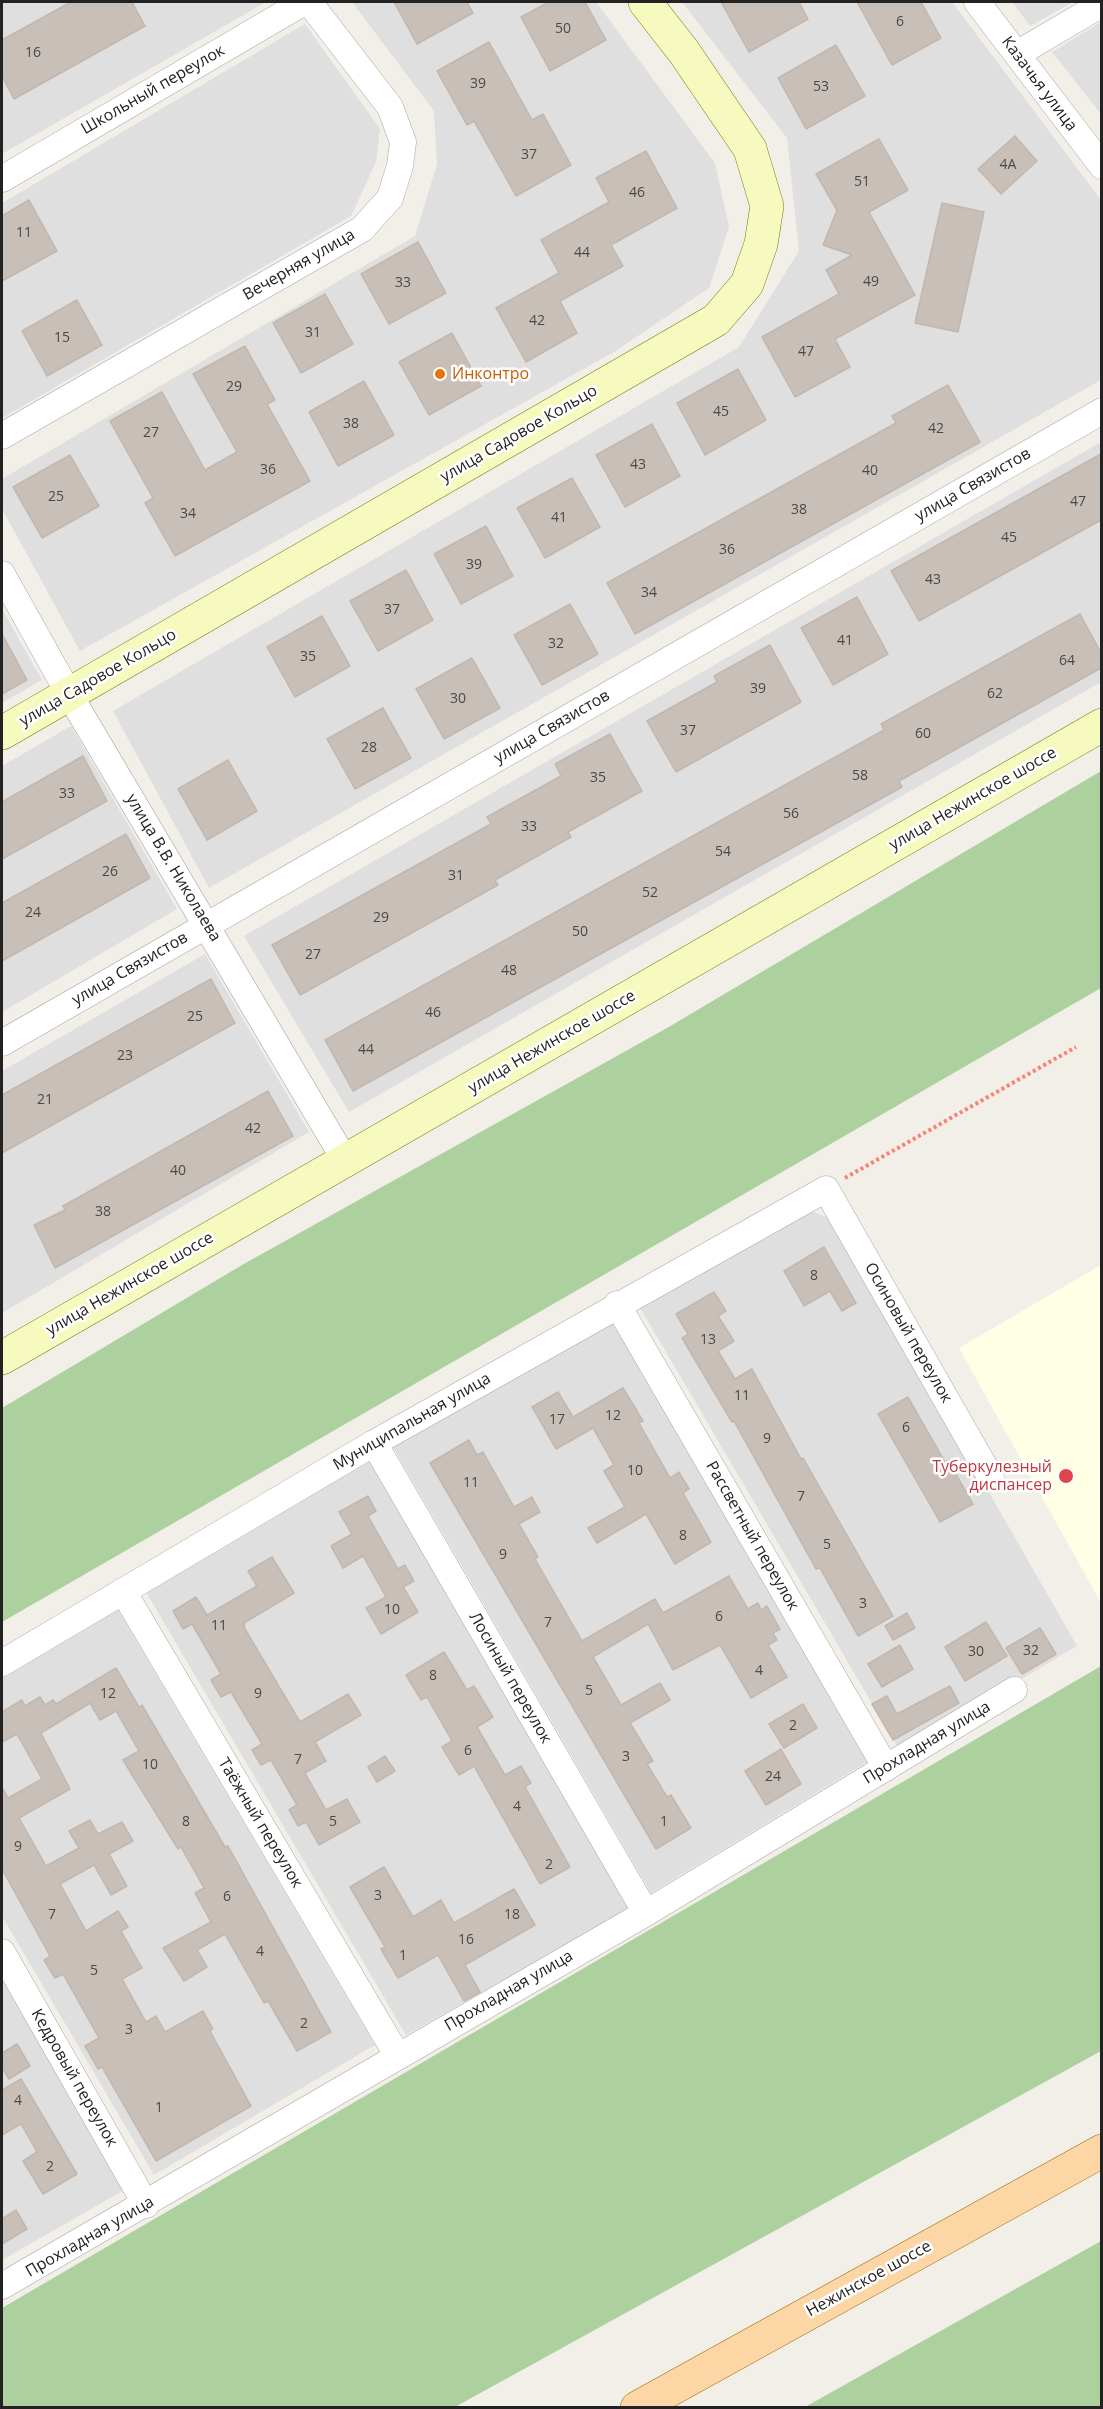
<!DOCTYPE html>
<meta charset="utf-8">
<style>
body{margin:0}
#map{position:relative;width:1103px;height:2409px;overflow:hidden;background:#f2efe9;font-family:"Open Sans",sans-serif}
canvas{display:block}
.frame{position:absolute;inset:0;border:3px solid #222;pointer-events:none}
</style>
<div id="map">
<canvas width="1103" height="2409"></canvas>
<div class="frame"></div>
</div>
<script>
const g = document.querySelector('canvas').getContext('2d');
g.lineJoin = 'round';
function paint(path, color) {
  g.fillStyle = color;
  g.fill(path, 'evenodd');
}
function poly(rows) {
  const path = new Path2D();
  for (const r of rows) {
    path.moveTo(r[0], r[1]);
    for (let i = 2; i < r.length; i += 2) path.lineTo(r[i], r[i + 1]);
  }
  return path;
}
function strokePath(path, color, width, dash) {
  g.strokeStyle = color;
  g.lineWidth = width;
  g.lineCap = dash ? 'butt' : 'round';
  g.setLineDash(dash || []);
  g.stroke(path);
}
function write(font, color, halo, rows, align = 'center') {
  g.font = font + ' "Open Sans",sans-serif';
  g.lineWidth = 5;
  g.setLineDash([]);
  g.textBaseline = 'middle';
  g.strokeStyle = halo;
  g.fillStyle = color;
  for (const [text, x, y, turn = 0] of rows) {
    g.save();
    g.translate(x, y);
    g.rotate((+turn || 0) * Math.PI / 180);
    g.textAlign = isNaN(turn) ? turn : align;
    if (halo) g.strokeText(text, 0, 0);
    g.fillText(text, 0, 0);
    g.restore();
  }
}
paint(poly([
 [2,2,266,2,2,154],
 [352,2,596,2,715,163,729,227,709,288,614,352,80,651,2,509,2,479,415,236,437,164,434,111],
 [682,2,952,2,1101,200,1101,380,209,888,113,711,739,347,799,251,787,138],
 [1012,2,1073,2,1030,26],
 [1101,22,1101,114,1052,52],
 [305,24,380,129,376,162,351,216,2,418,2,203],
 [1101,442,1101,682,349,1112,244,936],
 [2,609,42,680,2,703],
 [71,726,177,909,2,1012,2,766],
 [205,954,309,1132,2,1313,2,1071],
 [809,1210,833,1220,1077,1646,900,1751,639,1306],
 [615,1320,872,1759,651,1893,393,1447],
 [370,1458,633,1907,406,2035,146,1592],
 [117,1608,375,2045,154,2175,2,1916,2,1677],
 [2,1975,126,2189,2,2260]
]), '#e0dfdf');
paint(poly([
 [1101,1265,1101,1603,959,1348]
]), '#ffffe5');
paint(poly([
 [1101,771,1101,988,2,1622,2,1408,242,1265,667,1028],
 [1101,1666,1101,2051,455,2407,2,2407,2,2308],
 [1101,2241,1101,2407,805,2407]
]), '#add19e');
const building = poly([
 [71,2,132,2,145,26,14,99,2,76,2,40,71,2],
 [394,2,467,2,473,13,417,44,394,2],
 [549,2,585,2,606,40,550,71,521,17,549,2],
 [721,2,799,2,808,19,749,52,721,2],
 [857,2,921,2,941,38,892,65,857,2],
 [489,42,532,120,543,114,571,165,516,196,474,121,467,125,437,71,489,42],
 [836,45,865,96,806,129,778,78,836,45],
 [1015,136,1037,161,1001,194,978,169,1015,136],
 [879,139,908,190,869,212,915,295,835,339,850,367,795,397,762,337,839,294,826,270,852,255,823,245,837,210,816,174,879,139],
 [646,151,677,208,611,245,623,266,560,301,577,333,526,362,496,308,559,273,541,240,609,202,596,178,646,151],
 [29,200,57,251,2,281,2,216,29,200],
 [942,203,984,212,958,332,915,323,942,203],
 [418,242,446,293,389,324,361,274,418,242],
 [325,294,353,344,301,373,273,323,325,294],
 [77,300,102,345,47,376,22,331,77,300],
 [452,333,481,386,429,415,399,362,452,333],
 [245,346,275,400,267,404,310,481,175,556,145,503,153,498,110,421,162,392,205,470,237,452,193,374,245,346],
 [738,369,766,420,705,455,677,403,738,369],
 [364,381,394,435,338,466,309,412,364,381],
 [948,385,980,442,635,634,607,583,896,423,892,416,948,385],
 [652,424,680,476,625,507,596,455,652,424],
 [1101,454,1101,520,919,621,891,571,1101,454],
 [70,455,99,506,42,538,13,487,70,455],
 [572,478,600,527,545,558,517,508,572,478],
 [486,526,513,576,461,604,434,554,486,526],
 [406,570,433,620,378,651,350,601,406,570],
 [857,597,888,654,833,685,801,628,857,597],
 [570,604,598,654,542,685,514,635,570,604],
 [1080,614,1101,653,1101,668,899,781,902,787,353,1091,325,1040,884,730,881,724,1080,614],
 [322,616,350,666,295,697,267,647,322,616],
 [2,634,27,680,2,694,2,634],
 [770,645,801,702,676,772,647,721,717,682,714,676,770,645],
 [472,658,500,708,444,739,416,689,472,658],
 [383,708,411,758,355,789,327,739,383,708],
 [610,734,642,791,568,832,571,837,495,880,498,885,300,995,272,945,491,824,487,817,561,776,555,764,610,734],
 [83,756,107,801,2,859,2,802,83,756],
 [228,760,257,811,207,840,178,789,228,760],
 [126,834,150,878,2,961,2,903,126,834],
 [211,979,235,1023,2,1153,2,1095,211,979],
 [268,1091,293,1136,55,1268,34,1225,65,1210,63,1206,268,1091],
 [824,1247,856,1303,842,1311,830,1291,804,1306,784,1271,824,1247],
 [714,1292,726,1311,718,1316,734,1341,718,1351,735,1379,752,1369,801,1459,803,1458,893,1616,858,1636,820,1568,816,1569,734,1421,732,1422,682,1338,688,1334,676,1314,714,1292],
 [623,1388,643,1421,639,1423,670,1478,679,1472,689,1489,683,1493,711,1542,675,1564,646,1514,597,1543,588,1528,625,1507,604,1471,614,1465,593,1428,556,1449,532,1407,558,1392,573,1417,623,1388],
 [908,1397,945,1462,948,1460,973,1504,940,1522,878,1414,908,1397],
 [469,1440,477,1455,483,1452,514,1507,532,1497,540,1512,519,1524,538,1557,535,1559,582,1641,655,1599,663,1613,729,1576,748,1609,758,1603,761,1610,767,1606,780,1629,773,1633,777,1640,768,1645,787,1677,751,1698,720,1645,673,1670,648,1624,593,1657,621,1705,660,1683,670,1700,630,1723,653,1761,647,1764,667,1797,671,1795,691,1828,656,1849,430,1463,469,1440],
 [368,1496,376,1511,368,1516,398,1569,405,1565,414,1581,403,1587,418,1612,381,1634,366,1608,386,1597,363,1556,343,1568,331,1546,352,1534,339,1512,368,1496],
 [272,1557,294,1593,244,1623,245,1629,300,1722,348,1694,361,1715,315,1742,326,1761,305,1773,326,1810,347,1799,360,1822,319,1845,306,1822,298,1826,289,1810,297,1805,271,1760,261,1765,252,1750,262,1744,231,1692,221,1697,211,1680,221,1674,192,1624,183,1629,173,1611,196,1597,207,1615,257,1586,248,1571,272,1557],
 [907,1613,915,1628,893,1640,885,1626,907,1613],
 [986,1622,1007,1656,965,1681,945,1647,986,1622],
 [1040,1628,1056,1654,1022,1674,1006,1648,1040,1628],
 [900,1645,913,1669,882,1687,868,1664,900,1645],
 [444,1652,467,1690,474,1686,493,1717,477,1727,505,1775,521,1766,531,1783,525,1787,570,1867,540,1884,474,1766,459,1775,442,1747,452,1741,427,1697,421,1700,406,1675,444,1652],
 [116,1668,139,1707,142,1705,225,1847,228,1846,331,2032,297,2051,268,2001,264,2003,225,1934,197,1950,207,1967,184,1981,163,1948,211,1922,195,1893,204,1888,181,1847,178,1849,123,1760,139,1751,116,1711,100,1720,90,1703,41,1733,70,1789,19,1818,46,1866,79,1848,69,1831,90,1820,98,1834,122,1822,133,1841,109,1854,127,1886,111,1895,94,1865,60,1884,86,1931,118,1911,128,1927,121,1931,142,1968,122,1979,146,2022,156,2016,165,2032,203,2011,213,2029,210,2031,251,2106,156,2161,102,2067,98,2069,85,2046,99,2038,63,1974,55,1978,44,1960,50,1956,2,1869,2,1787,8,1798,42,1779,17,1734,2,1742,2,1712,22,1700,25,1706,40,1697,45,1705,53,1700,56,1704,116,1668],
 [950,1686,959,1703,893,1740,872,1704,887,1696,897,1714,950,1686],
 [803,1704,817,1728,784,1748,769,1724,803,1704],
 [781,1749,801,1784,766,1805,745,1771,781,1749],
 [385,1756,395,1771,377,1782,368,1767,385,1756],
 [384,1867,413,1917,441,1900,454,1923,514,1889,535,1925,465,1965,480,1992,464,2001,438,1955,398,1978,381,1949,385,1947,350,1887,384,1867],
 [17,2044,30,2066,9,2079,2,2067,2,2053,17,2044],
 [21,2079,77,2174,43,2194,23,2161,37,2152,21,2124,2,2135,2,2090,21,2079],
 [16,2210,27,2229,2,2244,2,2219,16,2210]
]);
paint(building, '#c7bfb8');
strokePath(building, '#c4b6ab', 1.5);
const street = poly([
 [977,2,1102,166],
 [1017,54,1102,4],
 [2,179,304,2],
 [2,436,362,229,390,198,400,166,403,142,390,107,309,2],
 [2,574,69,694,346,1162],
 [2,1043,1102,411],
 [617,1304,886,1768],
 [374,1443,646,1913],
 [123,1591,397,2055],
 [2,1663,374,1443,826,1189,991,1478],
 [2,1952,146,2205],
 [2,2286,646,1913,1014,1690]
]);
const secondary = poly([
 [2,733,716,320,747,284,761,244,767,206,750,149,684,52,645,2],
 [2,1358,1102,725]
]);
const primary = poly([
 [637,2408,1102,2151]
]);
strokePath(street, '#a9a9a9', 27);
strokePath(secondary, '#707d05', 34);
strokePath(primary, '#a06b00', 34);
strokePath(poly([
 [845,1178,1076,1047]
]), '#fa8072', 4, [3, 3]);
strokePath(street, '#fff', 26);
strokePath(secondary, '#f7fabf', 33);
strokePath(primary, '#fcd6a4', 33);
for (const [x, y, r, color] of [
 [440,374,6,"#e8710a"],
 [1066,1476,8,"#e0444e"]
]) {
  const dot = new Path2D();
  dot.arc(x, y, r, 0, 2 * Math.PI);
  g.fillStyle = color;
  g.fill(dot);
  strokePath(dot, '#fff', 2);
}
write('14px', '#4b4948', null, [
 ["6",900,22],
 ["50",563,29],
 ["16",33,53],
 ["39",478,84],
 ["53",821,87],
 ["37",529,155],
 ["4А",1008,165],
 ["51",862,182],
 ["46",637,193],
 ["11",24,233],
 ["44",582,253],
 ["49",871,282],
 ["33",403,283],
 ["42",537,321],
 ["31",313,333],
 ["15",62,338],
 ["47",806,352],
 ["29",234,387],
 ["45",721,412],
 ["38",351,424],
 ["42",936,429],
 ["27",151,433],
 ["43",638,465],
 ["36",268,470],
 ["40",870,471],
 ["25",56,497],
 ["47",1078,502],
 ["38",799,510],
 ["34",188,514],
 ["41",559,518],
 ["45",1009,538],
 ["36",727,550],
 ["39",474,565],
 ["43",933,580],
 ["34",649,593],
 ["37",392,610],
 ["41",845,641],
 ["32",556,644],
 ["35",308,657],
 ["64",1067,661],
 ["39",758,689],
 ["62",995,694],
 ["30",458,699],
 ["37",688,731],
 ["60",923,734],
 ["28",369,748],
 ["58",860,776],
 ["35",598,778],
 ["33",67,794],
 ["56",791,814],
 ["33",529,827],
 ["54",723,852],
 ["26",110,872],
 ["31",456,876],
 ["52",650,893],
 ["24",33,913],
 ["29",381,918],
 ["50",580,932],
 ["27",313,955],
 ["48",509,971],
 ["46",433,1013],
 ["25",195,1017],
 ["44",366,1050],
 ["23",125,1056],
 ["21",45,1100],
 ["42",253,1129],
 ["40",178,1171],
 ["38",103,1212],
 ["8",814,1276],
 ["13",708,1340],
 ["11",742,1396],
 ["12",613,1416],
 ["17",557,1420],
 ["6",906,1428],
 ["9",767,1439],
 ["10",635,1471],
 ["11",471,1483],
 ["7",801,1497],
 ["8",683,1536],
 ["5",827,1545],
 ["9",503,1555],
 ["3",863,1604],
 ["10",392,1610],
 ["6",719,1617],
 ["7",548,1623],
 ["11",219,1626],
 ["32",1031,1651],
 ["30",976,1652],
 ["4",759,1671],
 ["8",433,1676],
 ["5",589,1691],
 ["12",108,1694],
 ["9",258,1694],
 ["2",793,1726],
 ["6",468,1751],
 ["3",626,1757],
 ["7",298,1760],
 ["10",150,1765],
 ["24",773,1777],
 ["4",517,1807],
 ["8",186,1822],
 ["5",333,1822],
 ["1",664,1822],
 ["9",18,1847],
 ["2",549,1865],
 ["3",378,1896],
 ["6",227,1897],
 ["7",52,1915],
 ["18",512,1915],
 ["16",466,1940],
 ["4",260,1952],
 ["1",403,1956],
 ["5",94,1971],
 ["2",304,2024],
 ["3",129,2030],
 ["4",18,2101],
 ["1",159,2108],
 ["2",50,2167]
]);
write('16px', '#222', '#fff', [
 ["Казачья улица",1039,84,53],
 ["Школьный переулок",153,90,-30],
 ["Вечерняя улица",299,265,-30],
 ["улица Садовое Кольцо",519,434,-30],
 ["улица Связистов",973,485,-30],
 ["улица Садовое Кольцо",98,678,-30],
 ["улица Связистов",552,727,-30],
 ["улица Нежинское шоссе",973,799,-30],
 ["улица В.В. Николаева",173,868,59],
 ["улица Связистов",130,969,-30],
 ["улица Нежинское шоссе",552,1042,-30],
 ["улица Нежинское шоссе",130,1284,-30],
 ["Осиновый переулок",908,1333,60],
 ["Муниципальная улица",412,1422,-30],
 ["Рассветный переулок",752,1536,60],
 ["Лосиный переулок",510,1678,60],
 ["Прохладная улица",927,1743,-31],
 ["Таёжный переулок",260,1823,59],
 ["Прохладная улица",509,1991,-30],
 ["Кедровый переулок",74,2078,60],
 ["Прохладная улица",90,2237,-30],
 ["Нежинское шоссе",869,2279,-29]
]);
write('16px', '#c56008', '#fff', [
 ["Инконтро",452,374]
], 'left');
write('16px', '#be3a42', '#fff', [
 ["Туберкулезный",1052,1467],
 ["диспансер",1052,1485]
], 'right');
</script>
